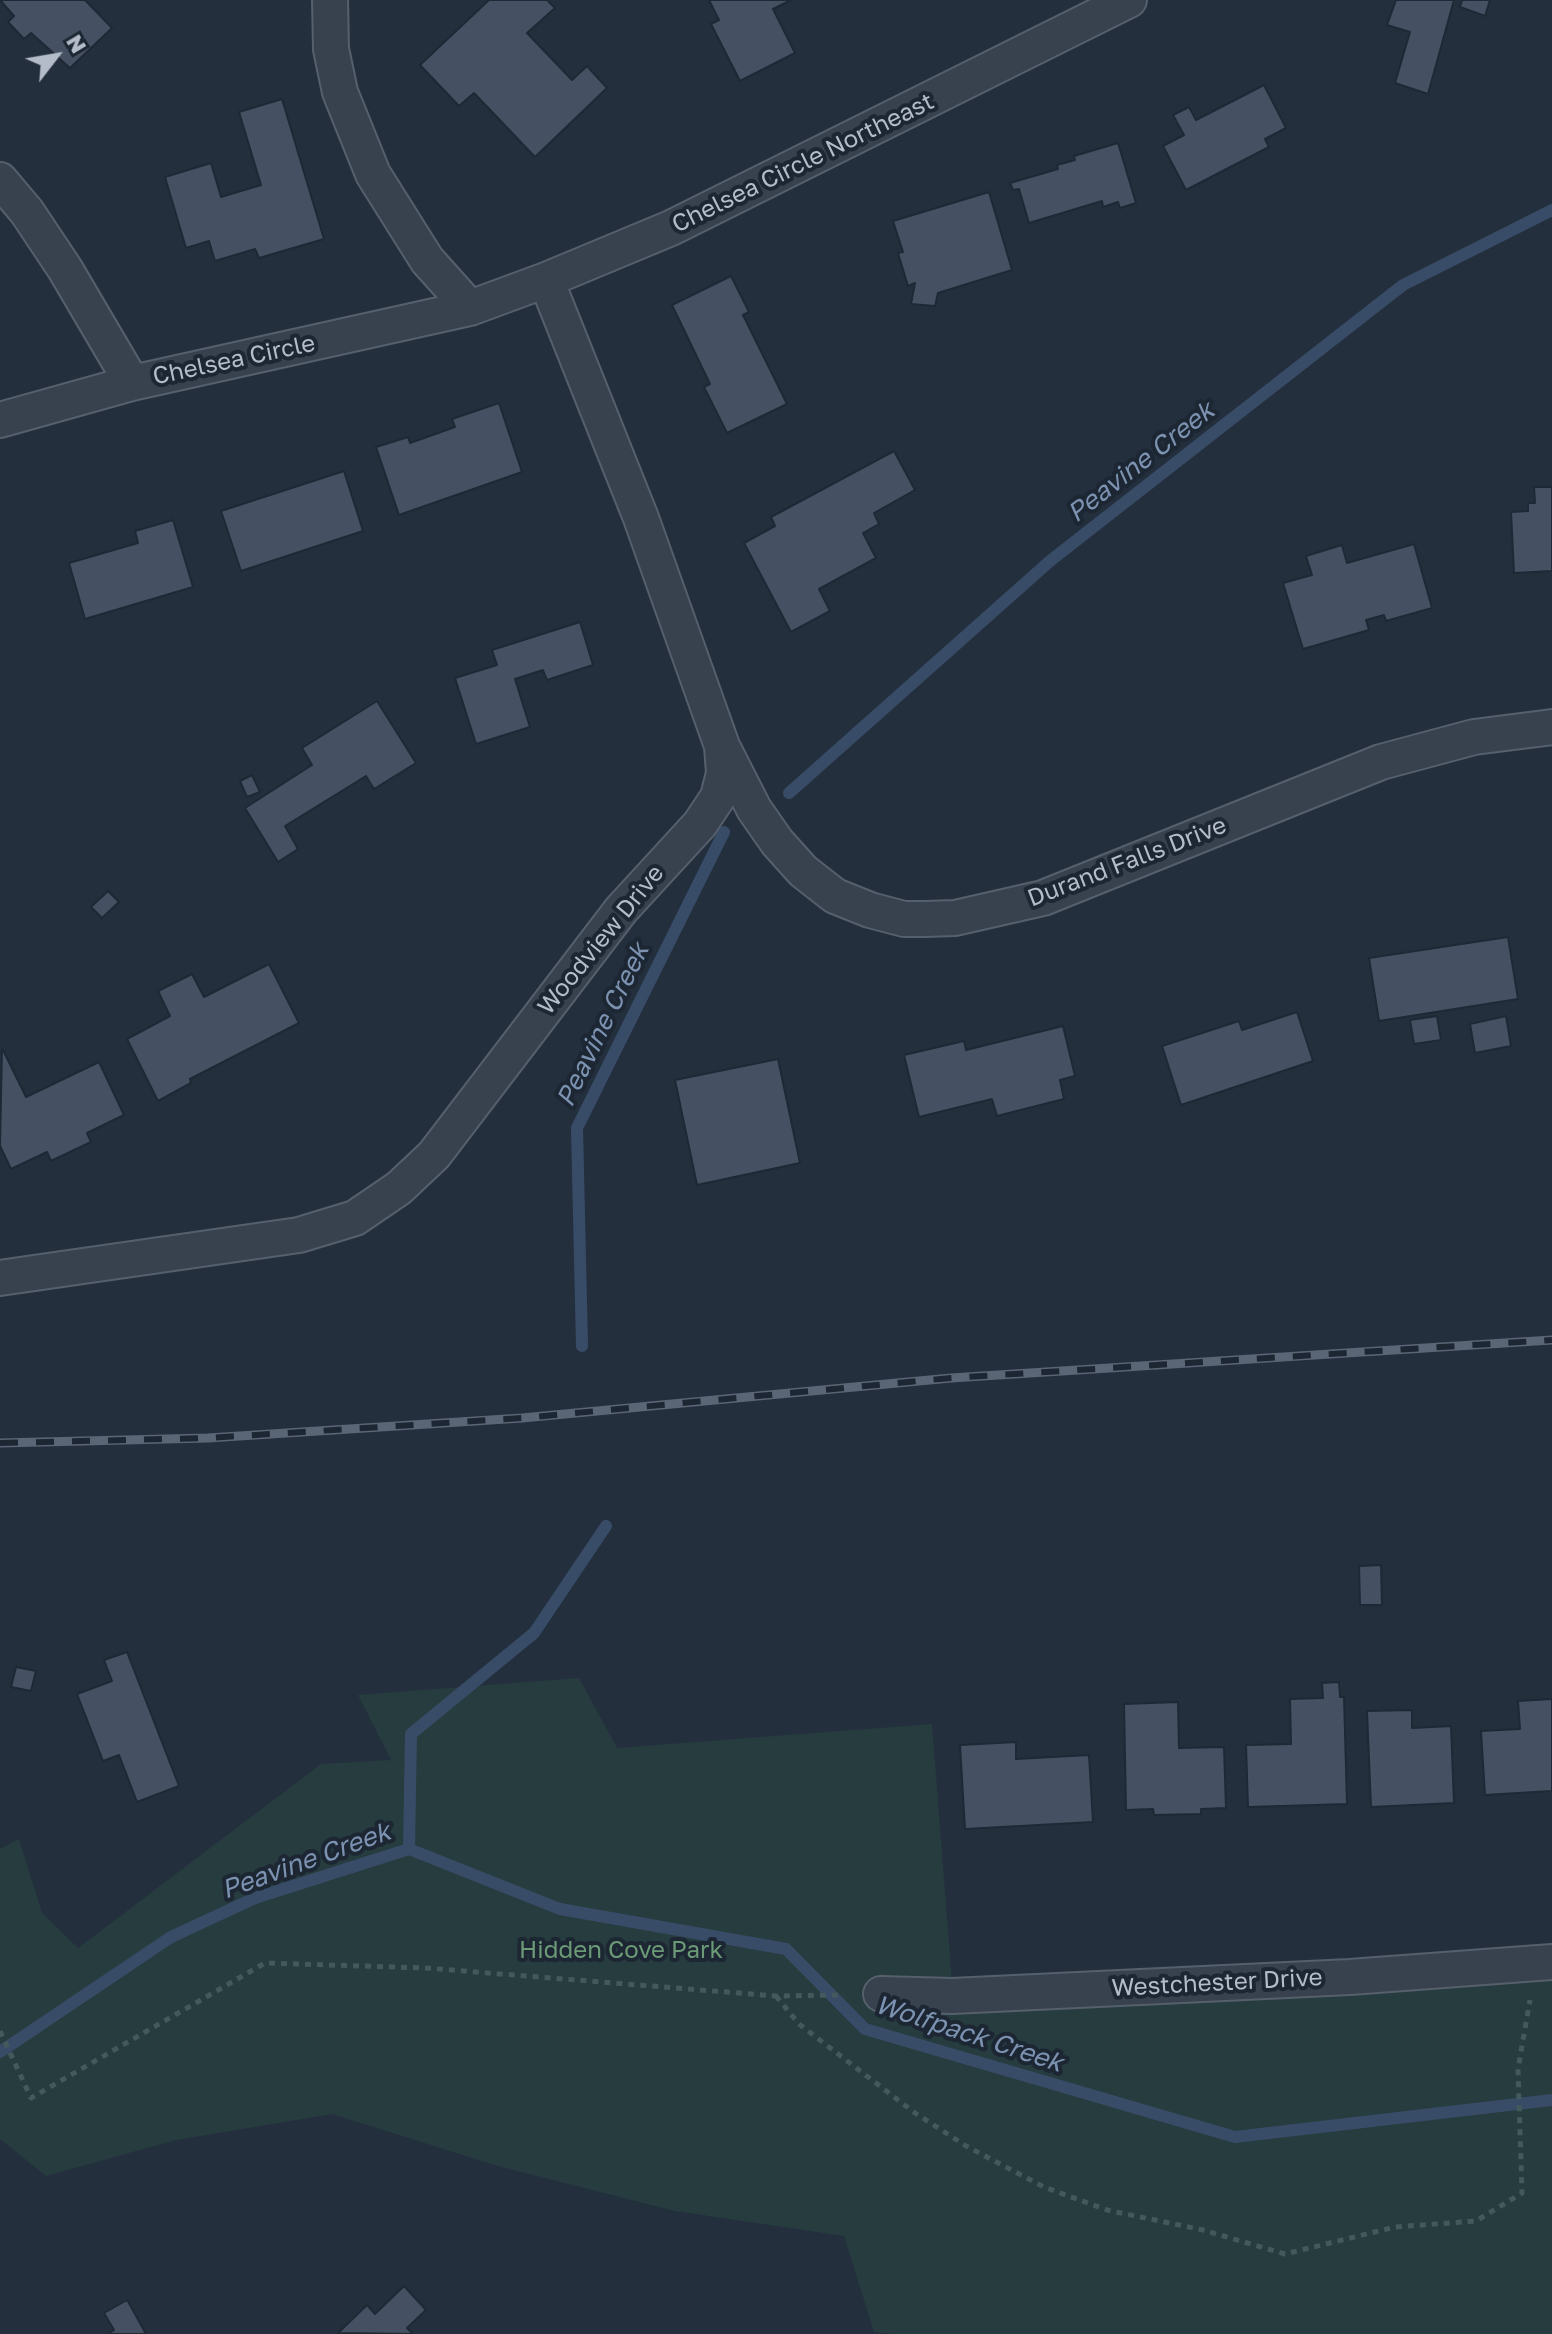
<!DOCTYPE html>
<style>
body{margin:0}
#map{position:relative;width:1552px;height:2334px;overflow:hidden;background:#242f3e;font-family:"Golos Text",sans-serif}
canvas{display:block}
.north{position:absolute;left:16px;top:16px;width:80px;height:80px;-webkit-text-stroke:6px #1d2633;paint-order:stroke;rotate:59deg;font-size:22px;font-weight:700;line-height:32px;text-align:center;color:#b4bcc9}
.north::after{content:'';display:block;margin:auto;width:28px;height:36px;background:#b4bcc9;clip-path:polygon(50% 0,100% 100%,50% 72%,0 100%)}
</style>
<div id="map">
<canvas width="1552" height="2334"></canvas>
<div class="north">N</div>
</div>
<script>
const g = document.querySelector('canvas').getContext('2d');
g.lineJoin = 'round';
function paint(path, color) {
  g.fillStyle = color;
  g.fill(path, 'evenodd');
}
function poly(rows) {
  const path = new Path2D();
  for (const r of rows) {
    path.moveTo(r[0], r[1]);
    for (let i = 2; i < r.length; i += 2) path.lineTo(r[i], r[i + 1]);
  }
  return path;
}
function strokePath(path, color, width, dash) {
  g.strokeStyle = color;
  g.lineWidth = width;
  g.lineCap = dash ? 'butt' : 'round';
  g.setLineDash(dash || []);
  g.stroke(path);
}
function write(font, color, halo, rows, align = 'center') {
  g.font = font + ' "Golos Text",sans-serif';
  g.lineWidth = 8;
  g.setLineDash([]);
  g.textBaseline = 'middle';
  g.strokeStyle = halo;
  g.fillStyle = color;
  for (const [text, x, y, turn = 0] of rows) {
    g.save();
    g.translate(x, y);
    g.rotate((+turn || 0) * Math.PI / 180);
    g.textAlign = isNaN(turn) ? turn : align;
    if (halo) g.strokeText(text, 0, 0);
    g.fillText(text, 0, 0);
    g.restore();
  }
}
paint(poly([
 [579,1678,617,1748,932,1724,953,1995,1552,1963,1552,2334,892,2334,874,2332,844,2236,675,2211,501,2167,332,2114,176,2140,46,2176,0,2139,0,1849,19,1839,42,1913,78,1948,321,1764,391,1760,358,1695]
]), '#263c3f');
strokePath(poly([
 [789,793,1050,561,1403,285,1552,210],
 [582,1346,577,1128,724,832],
 [409,1849,560,1909,786,1949,865,2029,1235,2137,1552,2100],
 [0,2052,171,1937,255,1898,409,1849,411,1734,534,1633,606,1526]
]), '#394c67', 12);
const building = poly([
 [0,0,85,0,112,28,70,68,31,33,24,39,8,22,14,16,0,0],
 [489,0,547,0,555,8,527,33,572,80,587,66,607,88,535,157,474,93,459,106,420,65,489,0],
 [709,0,791,0,773,9,795,53,740,81,711,24,719,20,709,0],
 [1396,0,1454,0,1428,94,1395,83,1410,32,1387,25,1396,0],
 [1462,0,1490,0,1485,16,1460,7,1462,0],
 [1264,85,1286,128,1265,139,1269,147,1186,190,1163,146,1184,135,1173,115,1189,107,1196,120,1264,85],
 [282,99,324,239,259,258,255,249,215,261,209,241,186,248,165,177,211,163,221,197,261,185,239,112,282,99],
 [1118,143,1136,203,1120,208,1118,202,1103,207,1102,201,1029,223,1019,189,1013,190,1010,183,1058,169,1057,165,1075,160,1074,156,1118,143],
 [989,192,1012,270,938,293,935,306,911,304,915,283,908,286,898,253,903,252,893,221,989,192],
 [731,276,749,312,743,315,787,404,727,433,704,387,710,384,672,305,731,276],
 [499,403,522,472,399,515,376,447,408,437,410,443,455,427,452,419,499,403],
 [894,451,915,490,874,513,879,524,863,533,876,558,819,589,830,611,791,632,744,543,775,526,771,517,894,451],
 [344,471,363,531,241,571,221,511,344,471],
 [1534,487,1552,487,1552,571,1514,573,1511,512,1528,511,1528,503,1535,503,1534,487],
 [173,520,193,587,85,619,69,563,138,543,135,531,173,520],
 [1414,544,1432,608,1386,621,1384,615,1366,620,1369,630,1303,649,1283,583,1312,575,1306,556,1342,545,1347,563,1414,544],
 [580,622,593,665,547,680,543,670,515,679,530,727,476,744,455,678,497,665,492,650,580,622],
 [377,701,416,763,374,789,366,776,285,826,298,849,278,862,245,808,312,765,302,748,377,701],
 [252,775,260,792,247,797,240,781,252,775],
 [108,891,119,902,102,918,91,907,108,891],
 [1508,937,1518,999,1379,1021,1369,958,1508,937],
 [269,964,299,1023,190,1079,191,1083,158,1101,127,1039,170,1016,158,991,192,974,204,997,269,964],
 [1297,1012,1313,1061,1181,1105,1162,1046,1239,1021,1242,1030,1297,1012],
 [1437,1016,1441,1040,1414,1044,1410,1020,1437,1016],
 [1506,1016,1511,1046,1475,1053,1470,1024,1506,1016],
 [1063,1026,1075,1076,1060,1080,1064,1099,997,1116,992,1099,919,1117,904,1055,964,1041,966,1050,1063,1026],
 [2,1048,26,1097,99,1062,124,1115,87,1133,91,1142,51,1161,47,1152,11,1169,0,1146,2,1048],
 [778,1059,800,1163,697,1185,675,1080,778,1059],
 [1381,1565,1382,1605,1360,1605,1359,1566,1381,1565],
 [127,1652,179,1786,137,1802,119,1755,103,1761,77,1694,112,1681,104,1660,127,1652],
 [16,1667,36,1671,31,1691,11,1687,16,1667],
 [1339,1682,1340,1697,1344,1697,1347,1804,1248,1807,1246,1745,1291,1744,1290,1699,1323,1698,1322,1683,1339,1682],
 [1552,1699,1552,1791,1485,1795,1481,1731,1520,1729,1518,1701,1552,1699],
 [1178,1702,1179,1748,1224,1747,1226,1808,1201,1809,1201,1814,1154,1815,1153,1809,1126,1810,1124,1704,1178,1702],
 [1412,1710,1412,1728,1451,1726,1454,1803,1371,1807,1367,1711,1412,1710],
 [1016,1742,1016,1759,1089,1755,1093,1822,965,1829,960,1745,1016,1742],
 [404,2286,426,2310,407,2328,413,2334,338,2333,367,2305,375,2314,404,2286],
 [127,2300,130,2305,146,2334,108,2334,114,2330,104,2313,127,2300]
]);
paint(building, '#455162');
strokePath(building, '#1f2835', 2);
const street = poly([
 [330,0,331,49,340,92,373,174,427,260,470,308],
 [0,180,27,212,65,269,132,383],
 [0,420,132,383,470,308,546,280,671,228,1129,0],
 [724,750,754,809,777,842,803,871,835,896,870,910,904,919,925,919,955,918,1043,898,1381,762,1474,737,1552,727],
 [0,1278,299,1235,355,1218,399,1188,434,1155,621,910,700,824,718,797,724,773,722,746,641,518,546,280],
 [881,1994,952,1996,1350,1977,1552,1962]
]);
strokePath(street, '#565f6c', 38);
strokePath(poly([
 [776,1996,799,2024,915,2113,966,2146,1044,2187,1107,2210,1203,2230,1285,2254,1395,2227,1476,2221,1522,2193,1518,2069,1530,2000],
 [0,2031,31,2098,265,1963,426,1968,776,1996,844,1995]
]), '#44595c', 5, [6, 6]);
strokePath(street, '#38414e', 34);
const rail = poly([
 [0,1443,208,1438,522,1418,951,1378,1552,1340]
]);
strokePath(rail, '#5a6575', 9);
strokePath(rail, '#1d2633', 6, [18]);
write('24px', '#b4bcc9', '#1d2633', [
 ["Chelsea Circle Northeast",803,163,-26],
 ["Chelsea Circle",234,360,-12],
 ["Durand Falls Drive",1127,862,-21],
 ["Woodview Drive",601,940,-51],
 ["Westchester Drive",1217,1983,-3]
]);
write('24px', '#6b9a76', '#1d2633', [
 ["Hidden Cove Park",621,1950]
]);
write('italic 26px', '#7c92b1', '#1d2633', [
 ["Peavine Creek",1141,462,-38],
 ["Peavine Creek",603,1025,-64],
 ["Peavine Creek",306,1861,-20],
 ["Wolfpack Creek",969,2034,18]
]);
</script>
